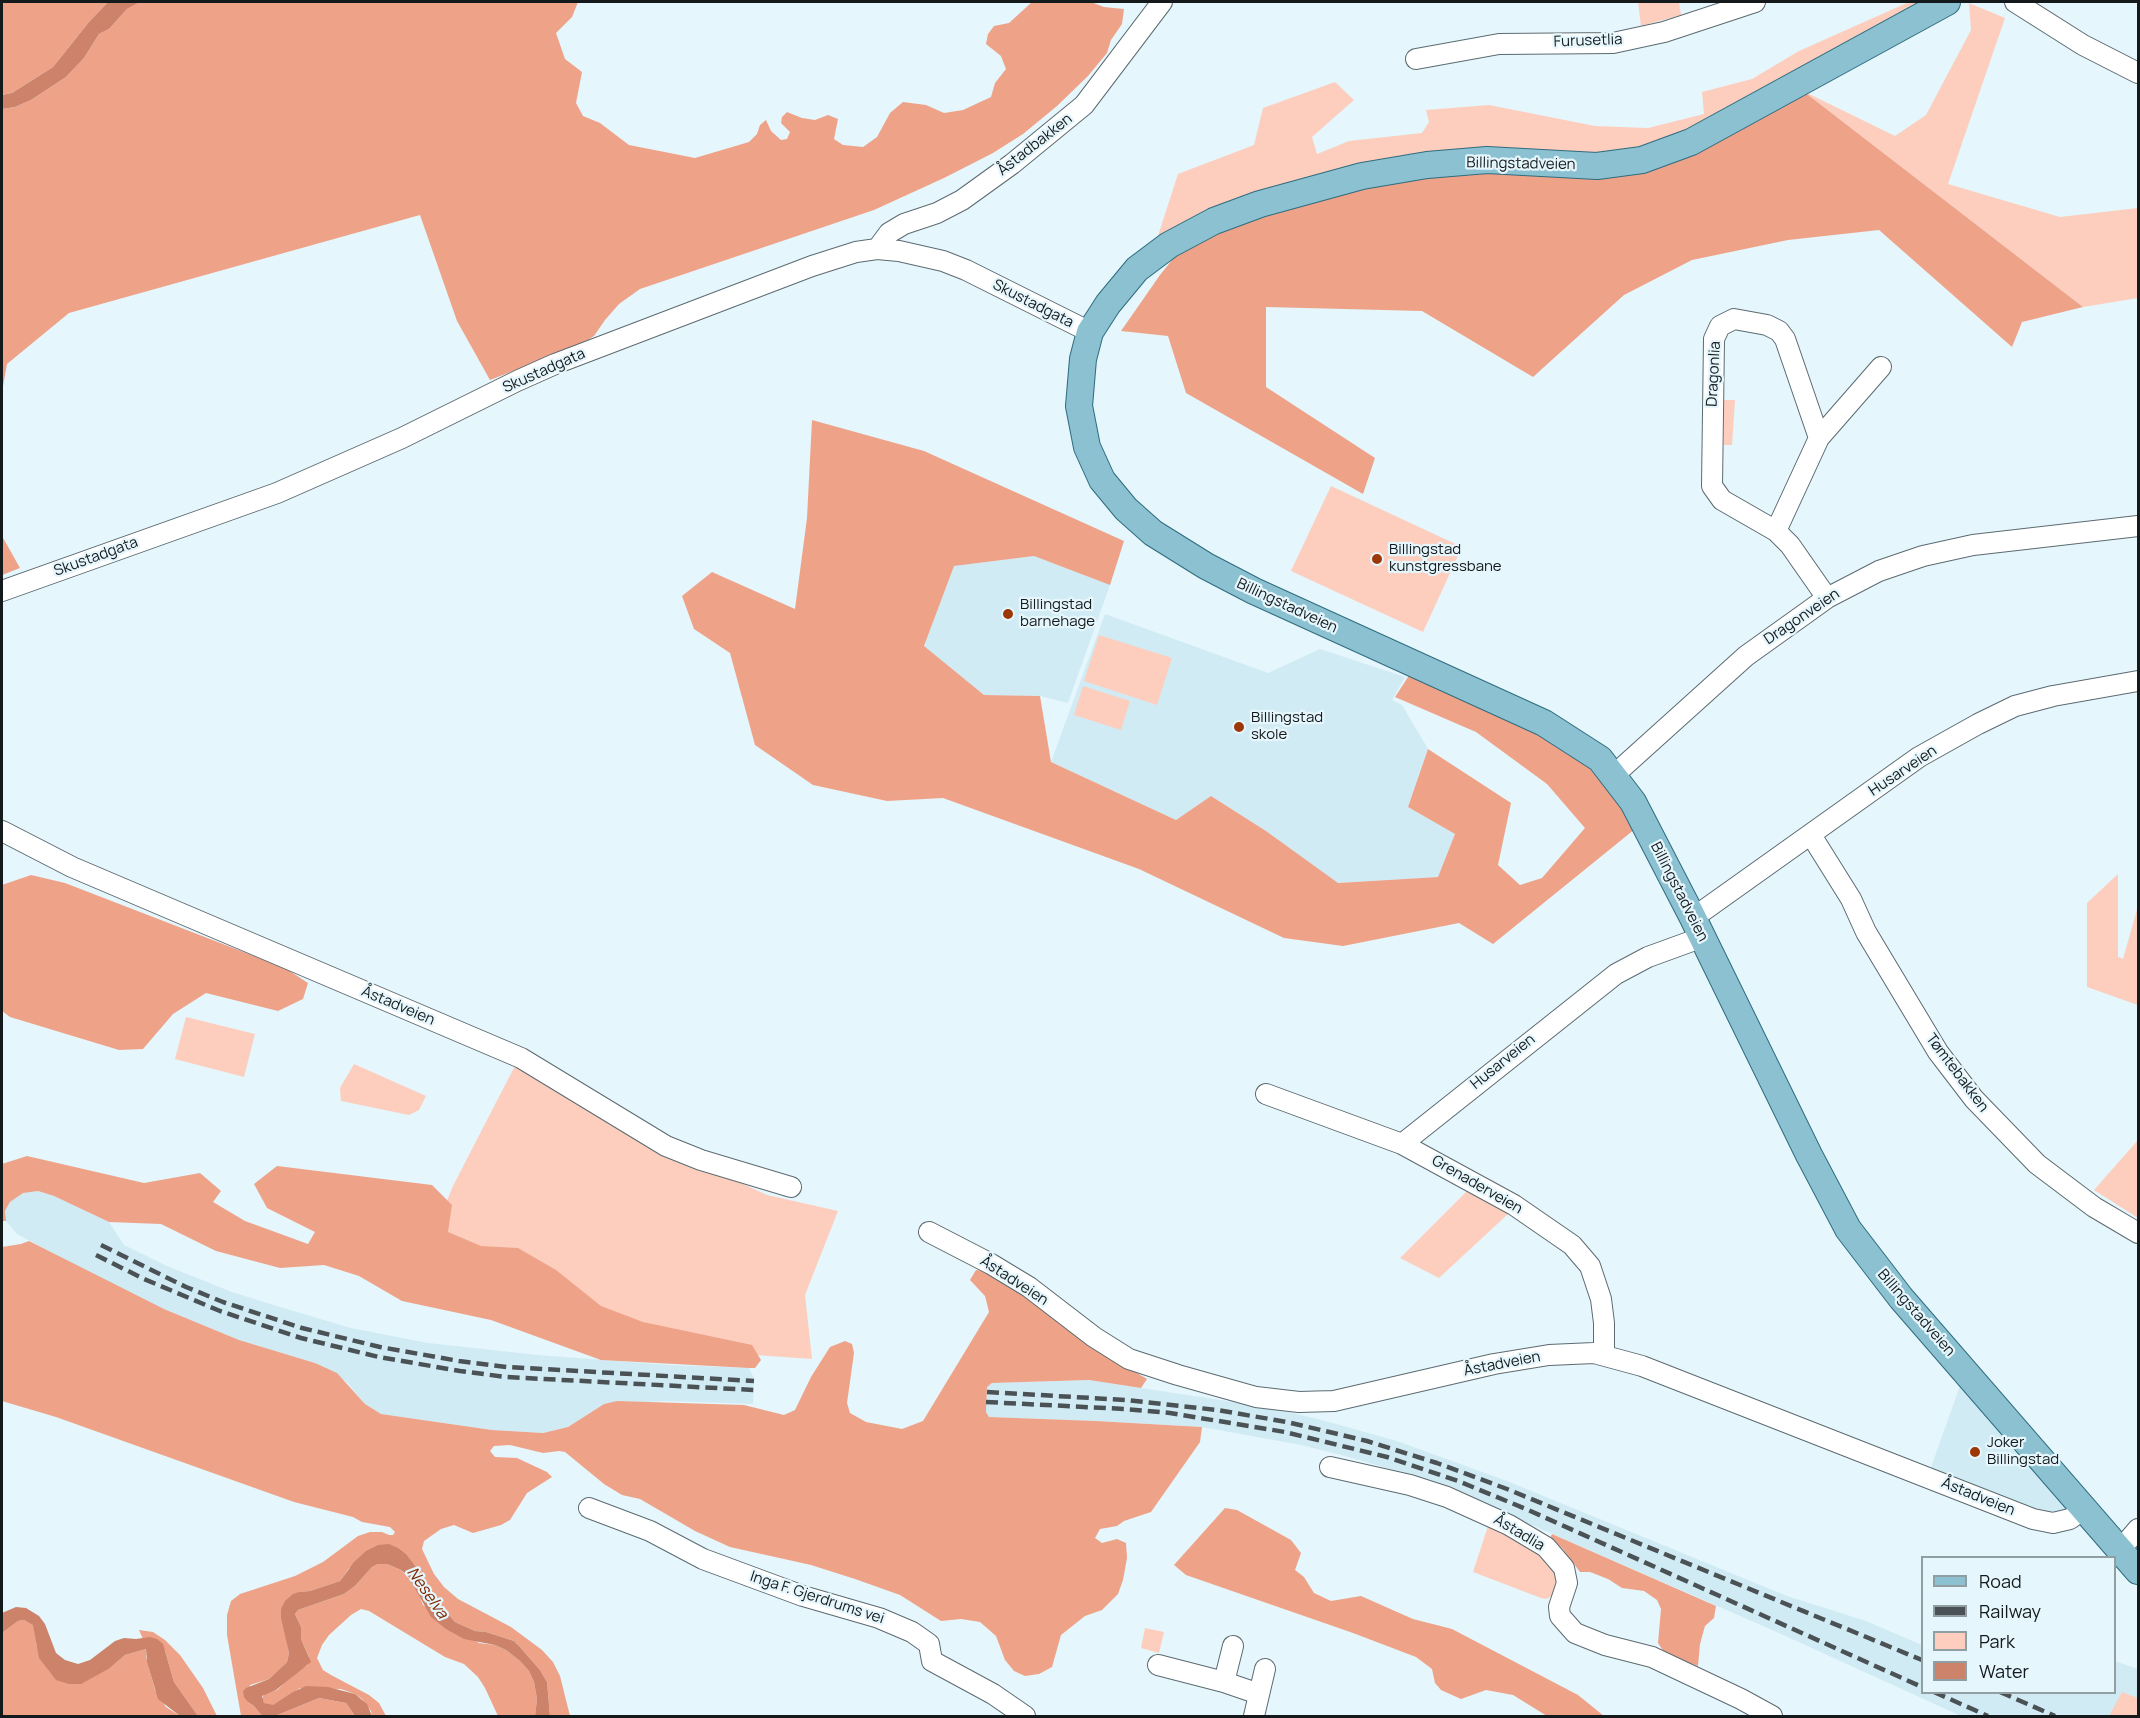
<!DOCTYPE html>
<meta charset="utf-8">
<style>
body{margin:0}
#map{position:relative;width:2140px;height:1718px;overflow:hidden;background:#e5f6fc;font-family:Manrope,sans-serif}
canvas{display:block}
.frame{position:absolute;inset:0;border:3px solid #14191c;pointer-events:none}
.legend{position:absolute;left:1921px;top:1556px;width:195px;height:138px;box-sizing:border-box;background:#e5f6fc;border:2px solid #919ea2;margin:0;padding:8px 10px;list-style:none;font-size:18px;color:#14191c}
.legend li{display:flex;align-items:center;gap:12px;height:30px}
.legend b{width:30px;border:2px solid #919ea2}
</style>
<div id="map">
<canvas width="2140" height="1718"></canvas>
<div class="frame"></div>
<ul class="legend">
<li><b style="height:8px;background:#8bc1d1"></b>Road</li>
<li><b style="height:8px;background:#4a5256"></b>Railway</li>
<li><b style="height:16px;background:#fdcebe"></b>Park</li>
<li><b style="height:16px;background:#cc836a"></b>Water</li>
</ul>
</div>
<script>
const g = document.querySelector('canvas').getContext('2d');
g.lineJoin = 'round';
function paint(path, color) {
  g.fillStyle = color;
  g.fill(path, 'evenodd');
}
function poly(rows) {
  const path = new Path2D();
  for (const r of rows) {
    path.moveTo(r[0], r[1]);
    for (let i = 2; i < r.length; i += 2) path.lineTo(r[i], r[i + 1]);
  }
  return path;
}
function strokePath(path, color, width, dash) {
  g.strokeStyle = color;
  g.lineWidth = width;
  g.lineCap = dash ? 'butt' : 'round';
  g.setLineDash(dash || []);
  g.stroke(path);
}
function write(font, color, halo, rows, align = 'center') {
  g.font = font + ' Manrope,sans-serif';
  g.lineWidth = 4.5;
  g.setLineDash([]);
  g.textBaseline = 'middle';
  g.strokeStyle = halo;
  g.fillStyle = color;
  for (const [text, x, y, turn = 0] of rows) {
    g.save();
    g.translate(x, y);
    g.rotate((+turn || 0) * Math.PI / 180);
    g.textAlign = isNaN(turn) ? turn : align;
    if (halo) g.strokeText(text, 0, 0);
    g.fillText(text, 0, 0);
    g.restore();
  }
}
paint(poly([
 [1034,556,1110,585,1068,703,1040,696,984,695,924,647,953,566],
 [1105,614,1268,673,1320,649,1405,677,1392,700,1402,705,1428,749,1408,807,1455,834,1438,877,1337,883,1266,831,1211,796,1176,820,1051,762],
 [38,1191,54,1196,109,1222,124,1245,167,1266,232,1292,290,1310,351,1328,428,1343,538,1355,670,1365,749,1368,754,1378,753,1404,665,1401,604,1404,568,1427,543,1433,492,1430,381,1414,365,1404,347,1382,315,1363,239,1340,164,1309,96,1276,17,1234,6,1221,5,1211,10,1202,23,1192],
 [1089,1380,1266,1407,1318,1419,1397,1441,1507,1481,1787,1596,1866,1621,1922,1645,1922,1692,2114,1692,2115,1661,2138,1669,2138,1716,1961,1716,1770,1629,1431,1481,1345,1456,1301,1445,1202,1427,1096,1421,989,1417,986,1412,987,1387,992,1383],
 [1961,1383,2071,1506,2070,1513,2042,1514,1930,1470]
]), '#d1ebf4');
paint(poly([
 [1638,2,1679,2,1681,15,1641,26],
 [1909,2,1931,2,1651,148,1598,156,1496,147,1332,173,1156,242,1178,174,1254,145,1263,108,1335,82,1354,100,1312,137,1317,154,1349,141,1422,133,1429,122,1426,110,1489,105,1595,126,1648,128,1704,114,1702,92,1752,79,1799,51],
 [1969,3,2005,18,1948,184,2060,217,2138,208,2138,298,2083,307,1803,91,1895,136,1926,115,1971,30],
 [1724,400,1735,400,1732,445,1724,445],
 [1331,486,1462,547,1423,632,1291,571],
 [1099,635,1172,658,1157,705,1084,681],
 [1083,686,1130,701,1121,730,1074,715],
 [2118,874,2118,957,2123,959,2138,906,2138,1005,2087,987,2087,903],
 [186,1017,255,1034,244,1077,175,1059],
 [520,1056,653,1142,767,1195,838,1211,805,1295,812,1359,615,1345,436,1228,453,1186],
 [354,1064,426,1096,419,1110,409,1115,341,1101,340,1088],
 [2138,1140,2138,1218,2094,1190],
 [1468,1190,1508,1214,1439,1278,1400,1258],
 [1489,1523,1547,1556,1560,1571,1555,1593,1547,1599,1541,1598,1473,1572],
 [1145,1628,1164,1632,1159,1653,1141,1648],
 [2122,1692,2138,1698,2138,1716,2109,1716]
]), '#fdcebe');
paint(poly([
 [2,2,108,2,89,22,53,67,12,93,2,95],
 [140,2,578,2,572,17,556,33,565,59,582,72,576,103,583,116,600,123,629,145,695,158,749,142,757,134,760,125,766,120,771,131,781,140,787,139,790,132,781,123,782,117,787,112,802,118,815,120,828,115,838,119,834,139,843,145,863,147,877,137,890,113,903,102,926,105,944,113,963,110,991,97,995,83,1006,69,1001,56,986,44,988,34,994,26,1009,23,1032,2,1091,2,1104,7,1124,9,1122,24,1111,40,1107,53,1088,76,1057,106,1023,134,993,153,944,178,874,210,640,289,619,304,605,320,594,336,582,344,490,380,457,321,420,215,69,313,7,364,2,392,2,109,15,107,31,100,66,77,84,58,99,34,109,29,127,9],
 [1803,91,2083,307,2022,322,2012,347,1879,230,1788,240,1692,260,1624,295,1533,377,1422,311,1266,307,1266,387,1375,458,1363,494,1186,393,1168,336,1121,331,1160,275,1176,255,1231,227,1322,195,1433,173,1596,174],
 [812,420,924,451,1124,541,1110,585,1034,556,954,566,924,646,984,695,1040,696,1051,762,1176,820,1211,796,1266,831,1338,883,1438,877,1455,834,1408,807,1428,749,1511,803,1498,865,1520,885,1542,878,1585,828,1547,784,1476,732,1395,697,1410,674,1546,735,1611,783,1635,829,1493,944,1459,923,1343,946,1284,938,1139,869,943,798,887,801,813,785,755,745,730,653,694,629,682,596,712,572,795,609,807,518],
 [2,536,20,568,2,575],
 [31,875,65,883,285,968,308,983,303,999,278,1011,206,993,173,1014,143,1049,119,1050,10,1017,2,1011,2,885],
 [27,1156,144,1183,200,1173,221,1191,213,1202,245,1221,308,1244,315,1232,267,1208,254,1184,277,1166,432,1185,452,1205,448,1232,481,1246,518,1248,556,1270,601,1306,643,1322,752,1345,761,1360,755,1368,749,1368,601,1360,491,1320,402,1301,359,1276,324,1265,280,1268,216,1251,161,1224,109,1222,54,1196,38,1191,23,1193,10,1202,5,1211,6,1221,2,1221,2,1164],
 [29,1241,164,1309,239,1340,315,1363,337,1373,365,1404,381,1414,492,1430,543,1433,568,1427,604,1404,617,1401,744,1405,784,1415,795,1410,811,1377,830,1347,845,1341,852,1344,854,1353,847,1403,850,1413,866,1422,902,1429,923,1421,989,1312,985,1296,970,1280,976,1270,996,1272,1125,1366,1147,1379,1141,1388,1089,1380,992,1383,987,1387,986,1412,989,1417,1096,1421,1202,1427,1200,1442,1151,1512,1124,1521,1117,1526,1100,1529,1095,1538,1102,1543,1117,1539,1126,1543,1127,1558,1123,1580,1118,1594,1102,1610,1085,1616,1061,1635,1052,1667,1039,1674,1025,1676,1014,1671,1005,1660,996,1636,980,1622,961,1619,941,1621,900,1595,855,1579,811,1565,730,1547,695,1531,640,1499,622,1495,604,1484,565,1452,559,1451,543,1453,510,1445,494,1446,490,1451,495,1457,517,1458,547,1472,552,1477,527,1493,510,1520,501,1525,473,1533,454,1525,441,1529,424,1541,422,1549,434,1574,444,1587,458,1599,511,1627,542,1650,553,1662,560,1676,570,1716,550,1716,547,1682,540,1670,519,1646,514,1641,486,1632,475,1631,455,1622,434,1598,407,1555,349,1568,340,1581,310,1591,299,1592,281,1609,289,1653,287,1662,269,1679,250,1685,248,1702,254,1706,262,1716,241,1716,227,1635,227,1615,231,1601,240,1594,295,1576,323,1562,358,1536,370,1532,382,1532,389,1535,393,1535,395,1532,390,1527,362,1522,353,1517,294,1502,56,1417,2,1401,2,1247,21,1244],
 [1225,1508,1237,1510,1291,1540,1301,1553,1295,1570,1304,1577,1314,1593,1331,1601,1361,1596,1413,1619,1452,1629,1578,1695,1604,1716,1547,1716,1513,1695,1486,1690,1461,1699,1441,1690,1435,1683,1432,1669,1416,1657,1353,1633,1186,1575,1174,1565],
 [1552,1534,1716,1606,1714,1618,1705,1626,1700,1644,1698,1666,1666,1655,1658,1643,1661,1609,1657,1600,1644,1591,1622,1588,1608,1579,1590,1572,1580,1572,1562,1548,1550,1538],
 [378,1564,387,1564,401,1570,415,1585,423,1605,479,1643,495,1645,506,1650,520,1661,529,1671,534,1682,537,1699,535,1716,498,1716,485,1688,478,1677,464,1664,445,1657,369,1611,361,1609,351,1615,329,1635,322,1645,317,1658,323,1670,331,1675,369,1695,379,1703,386,1716,372,1716,371,1711,362,1699,355,1694,341,1689,300,1688,278,1704,269,1706,264,1703,262,1699,264,1694,277,1690,299,1670,308,1665,309,1657,301,1639,301,1627,295,1614,298,1610,344,1594,355,1586,372,1567],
 [24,1620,34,1625,37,1646,49,1671,110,1668,125,1655,146,1649,146,1657,155,1690,166,1707,180,1716,2,1716,2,1633,18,1621],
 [139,1630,153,1632,165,1640,180,1655,203,1688,217,1716,198,1716,174,1682,165,1651,143,1639],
 [319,1698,346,1703,355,1716,275,1716]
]), '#eea389');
paint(poly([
 [108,2,140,2,127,9,109,29,99,34,84,58,66,77,31,100,15,107,2,109,2,95,12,93,53,67,89,22],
 [389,1544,398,1548,407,1555,423,1577,434,1598,455,1622,475,1631,486,1632,514,1641,519,1646,540,1670,547,1682,550,1716,535,1716,537,1699,534,1682,529,1671,520,1661,506,1650,495,1645,464,1639,446,1629,431,1617,408,1576,401,1570,387,1564,378,1564,372,1567,355,1586,344,1594,298,1610,295,1614,301,1627,301,1639,311,1662,276,1690,262,1696,264,1703,273,1705,293,1692,306,1686,328,1687,355,1694,367,1704,372,1716,355,1716,346,1703,319,1698,275,1716,262,1716,254,1706,248,1702,244,1697,243,1691,246,1688,269,1679,287,1662,289,1653,281,1618,281,1609,285,1601,293,1594,299,1592,310,1591,340,1581,354,1562,366,1551,378,1545],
 [16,1607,26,1608,39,1616,45,1624,56,1653,65,1660,78,1664,90,1660,115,1641,124,1638,136,1639,150,1637,157,1639,163,1644,174,1682,198,1716,180,1716,158,1699,147,1662,146,1649,125,1655,110,1668,81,1684,69,1684,56,1680,39,1658,33,1625,24,1620,18,1621,2,1633,2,1613]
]), '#cc836a');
const minor = poly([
 [2015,2,2083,45,2138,73],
 [1416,59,1499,44,1613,43,1664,32,1755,2],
 [877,249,889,233,904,224,937,213,962,200,1012,164,1084,105,1162,2],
 [1819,438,1785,339,1779,331,1767,325,1734,319,1720,326,1714,339,1712,486,1722,500,1776,531,1790,545,1827,598],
 [1776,531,1819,438,1881,367],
 [2,591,277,493,402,438,517,381,555,364,812,266,856,252,877,249,899,251,943,261,966,270,1090,332],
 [1614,775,1746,656,1827,598,1879,571,1923,556,1973,545,2138,526],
 [2,831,72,867,521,1058,666,1146,701,1160,791,1187],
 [1811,835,1851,899,1866,932,1938,1052,1974,1099,2037,1164,2094,1207,2138,1233],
 [1693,918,1919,757,1978,724,2015,706,2053,696,2138,681],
 [1266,1094,1402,1144,1514,1205,1572,1245,1590,1266,1601,1299,1604,1323,1604,1355],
 [1402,1144,1616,974,1648,957,1703,937],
 [929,1232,991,1264,1029,1287,1094,1337,1129,1359,1178,1375,1256,1397,1299,1402,1334,1401,1494,1364,1549,1355,1594,1353,1642,1366,2033,1519,2053,1523,2070,1519,2085,1508],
 [1330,1467,1410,1485,1447,1497,1509,1525,1546,1547,1564,1568,1567,1583,1559,1607,1560,1616,1575,1633,1605,1645,1652,1657,1741,1699,1772,1716],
 [589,1508,650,1531,703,1559,803,1596,879,1618,912,1632,929,1644,932,1661,993,1694,1025,1716],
 [2120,1550,2138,1529],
 [1158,1665,1224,1682,1259,1694],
 [1224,1682,1233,1646],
 [1254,1716,1265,1669]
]);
const major = poly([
 [1947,2,1691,142,1642,160,1597,166,1487,160,1427,165,1362,176,1260,204,1214,221,1169,245,1137,269,1108,304,1090,332,1083,359,1079,406,1087,447,1102,480,1126,509,1153,533,1206,566,1254,591,1544,723,1600,759,1633,802,1693,918,1809,1155,1848,1229,1901,1298,2138,1571]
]);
strokePath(minor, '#5c6b71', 22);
strokePath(major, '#2f6c7e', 28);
strokePath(minor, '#fff', 20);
strokePath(major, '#8bc1d1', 26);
strokePath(poly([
 [101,1245,186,1287,223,1302,302,1328,380,1347,459,1361,507,1367,754,1381],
 [96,1255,144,1279,220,1311,301,1338,379,1357,460,1371,506,1377,754,1390],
 [987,1392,1126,1400,1217,1410,1287,1422,1367,1441,1437,1463,1507,1489,1922,1660],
 [986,1402,1125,1409,1170,1413,1285,1432,1387,1457,1458,1481,1526,1509,1922,1687],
 [1934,1692,1988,1716],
 [2000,1692,2055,1716]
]), '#4a5256', 4.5, [12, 6]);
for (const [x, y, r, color] of [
 [1377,559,6,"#9c3708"],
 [1008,614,6,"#9c3708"],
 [1239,727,6,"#9c3708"],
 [1975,1452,6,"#9c3708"]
]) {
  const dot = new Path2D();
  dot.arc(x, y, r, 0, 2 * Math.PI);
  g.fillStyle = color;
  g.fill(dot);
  strokePath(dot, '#e5f6fc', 2);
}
write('15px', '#14191c', '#e5f6fc', [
 ["Furusetlia",1588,41,-2],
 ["Åstadbakken",1035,145,-38],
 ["Billingstadveien",1521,164,1],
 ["Skustadgata",1033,304,27],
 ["Skustadgata",544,371,-24],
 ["Dragonlia",1714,374,-87],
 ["Skustadgata",96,557,-20],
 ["Billingstadveien",1287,606,25],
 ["Dragonveien",1802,617,-34],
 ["Husarveien",1903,771,-34],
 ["Billingstadveien",1679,892,63],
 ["Åstadveien",398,1006,23],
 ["Husarveien",1503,1062,-39],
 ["Tømtebakken",1957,1073,53],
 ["Grenaderveien",1477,1185,30],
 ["Åstadveien",1014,1281,33],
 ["Billingstadveien",1916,1313,49],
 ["Åstadveien",1502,1364,-11],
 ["Åstadveien",1978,1497,22],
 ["Åstadlia",1519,1533,31],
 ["Inga F. Gjerdrums vei",817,1598,18]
]);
write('15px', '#14191c', '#e5f6fc', [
 ["Billingstad",1389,550],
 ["kunstgressbane",1389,567],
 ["Billingstad",1020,605],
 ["barnehage",1020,622],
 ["Billingstad",1251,718],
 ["skole",1251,735],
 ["Joker",1987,1443],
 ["Billingstad",1987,1460]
], 'left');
write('italic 16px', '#7e2800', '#e5f6fc', [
 ["Neselva",427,1593,55]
]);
</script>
